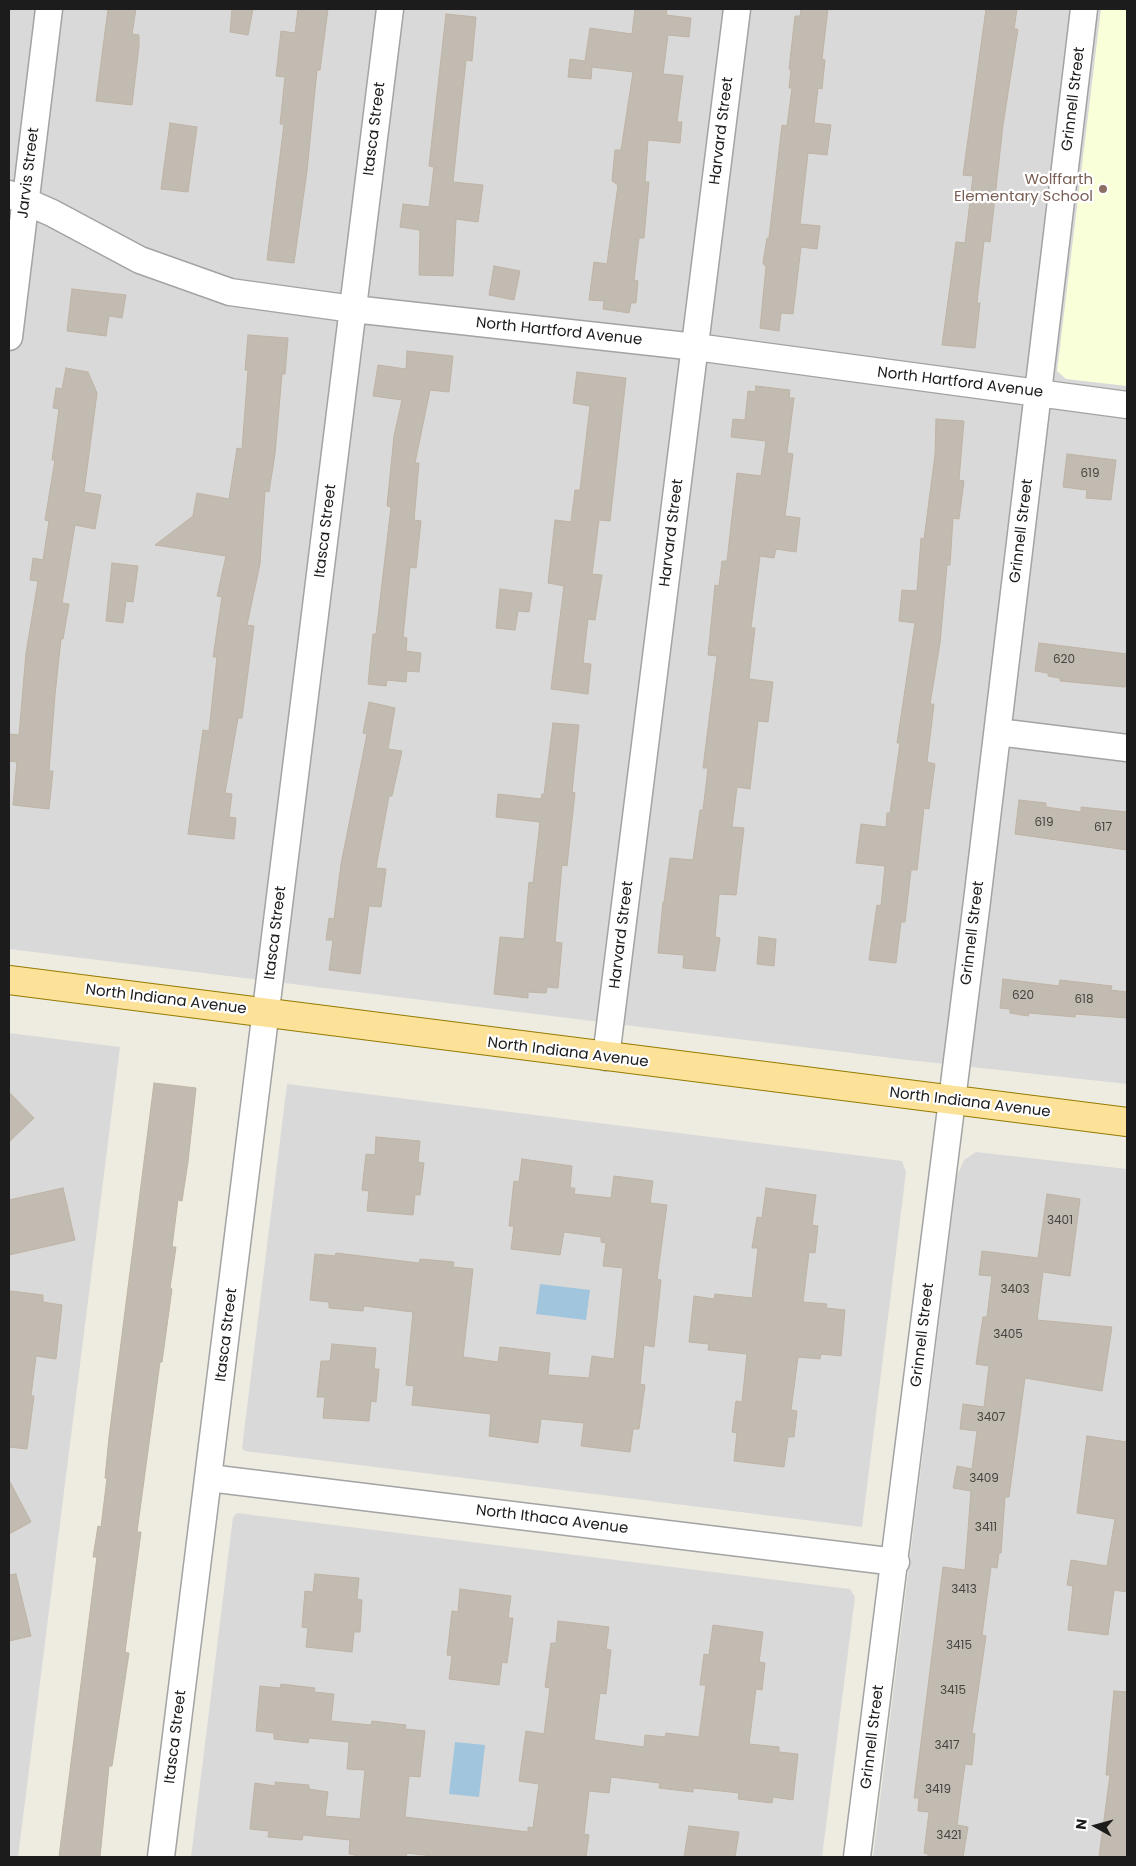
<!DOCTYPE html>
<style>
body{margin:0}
#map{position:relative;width:1136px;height:1866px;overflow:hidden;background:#eeece1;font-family:Poppins,sans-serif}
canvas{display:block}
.frame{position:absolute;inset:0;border:10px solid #1c1c1c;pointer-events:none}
.north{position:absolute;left:1071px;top:1801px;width:50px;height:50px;-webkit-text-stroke:4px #fff;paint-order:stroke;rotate:277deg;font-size:14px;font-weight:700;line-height:20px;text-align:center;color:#1c1c1c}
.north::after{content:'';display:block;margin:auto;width:18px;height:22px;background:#1c1c1c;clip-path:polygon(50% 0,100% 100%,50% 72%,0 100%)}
</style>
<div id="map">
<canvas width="1136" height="1866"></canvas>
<div class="frame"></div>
<div class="north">N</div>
</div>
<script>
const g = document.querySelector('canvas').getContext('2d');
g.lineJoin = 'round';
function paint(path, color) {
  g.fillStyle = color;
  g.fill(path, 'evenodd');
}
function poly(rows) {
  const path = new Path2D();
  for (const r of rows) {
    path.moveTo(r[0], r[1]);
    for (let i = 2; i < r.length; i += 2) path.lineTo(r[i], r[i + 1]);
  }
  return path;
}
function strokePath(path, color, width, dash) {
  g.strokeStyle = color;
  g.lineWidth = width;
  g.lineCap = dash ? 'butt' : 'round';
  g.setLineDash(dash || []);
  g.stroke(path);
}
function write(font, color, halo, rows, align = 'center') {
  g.font = font + ' Poppins,sans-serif';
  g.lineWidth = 4.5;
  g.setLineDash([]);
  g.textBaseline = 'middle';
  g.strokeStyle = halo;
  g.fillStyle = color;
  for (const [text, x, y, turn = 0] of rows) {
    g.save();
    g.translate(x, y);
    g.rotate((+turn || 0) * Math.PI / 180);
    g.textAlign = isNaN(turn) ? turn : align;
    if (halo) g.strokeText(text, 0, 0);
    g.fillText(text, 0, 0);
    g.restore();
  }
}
paint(poly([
 [9,9,1127,9,1127,1084,908,1060,9,949],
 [9,1033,120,1047,18,1857,9,1857],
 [287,1084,902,1161,906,1172,862,1527,245,1451,242,1448],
 [976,1152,1127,1169,1127,1857,873,1857,957,1176,964,1160],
 [237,1513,850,1589,855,1597,822,1857,191,1857,233,1517]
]), '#dad9d9');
paint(poly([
 [1101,9,1127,9,1127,386,1066,379,1057,371]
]), '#f9ffd9');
paint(poly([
 [540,1284,590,1290,586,1320,536,1314],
 [455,1742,485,1745,479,1797,449,1794]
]), '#a1c5dc');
const building = poly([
 [108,9,136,9,132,34,139,35,139,46,132,105,96,101,108,9],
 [232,9,253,9,248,35,230,32,232,9],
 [298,9,328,9,320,70,317,70,307,171,294,263,267,260,284,124,280,124,285,77,276,76,281,31,295,33,298,9],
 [635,9,667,9,666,15,691,18,689,37,668,35,663,74,683,76,677,122,682,122,680,143,648,140,645,182,649,182,644,238,639,238,634,280,638,281,636,303,631,303,629,313,603,309,604,301,589,300,594,262,607,264,618,185,612,181,615,150,621,150,633,72,592,67,591,79,568,77,570,59,585,61,590,28,632,34,635,9],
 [801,9,828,9,822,59,825,60,822,89,818,88,814,123,831,125,827,155,808,153,800,224,820,226,817,249,801,247,793,314,781,313,779,331,760,328,766,267,763,263,767,238,769,238,782,125,787,126,792,88,789,88,791,70,789,69,795,16,800,16,801,9],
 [986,9,1017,9,1014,29,1018,29,1003,125,990,242,984,241,977,303,980,303,975,348,942,345,956,242,965,243,973,176,963,175,986,9],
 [446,14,476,17,472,61,466,60,453,182,483,185,478,222,456,219,453,276,419,275,420,230,400,227,403,204,429,207,434,167,429,166,446,14],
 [170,123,197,127,188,192,161,189,170,123],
 [494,266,520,271,514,300,489,295,494,266],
 [72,289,126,295,122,318,109,316,106,336,67,331,72,289],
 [248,335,288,338,285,374,282,374,275,454,269,492,265,491,260,564,247,625,254,626,242,718,238,718,225,793,232,794,229,817,236,818,234,839,188,834,203,730,209,731,217,657,213,657,222,597,217,596,226,556,155,545,193,516,197,493,229,499,237,448,242,449,248,370,245,370,248,335],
 [407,351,453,356,449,392,430,390,415,463,419,463,414,520,421,521,416,568,410,567,403,637,407,638,406,651,421,653,419,672,407,671,406,682,387,680,386,686,368,684,373,634,376,634,391,507,387,506,394,436,402,400,373,396,378,365,406,369,407,351],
 [66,368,88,372,97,393,84,492,101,495,95,529,75,525,62,603,69,604,63,639,61,639,55,695,49,771,53,771,49,809,13,805,17,762,9,761,9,734,19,735,26,653,38,581,30,580,33,558,43,560,49,521,45,520,55,460,52,460,59,409,53,408,56,388,62,389,66,368],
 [577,372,626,378,610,521,599,520,592,574,602,575,595,620,588,619,583,663,591,664,588,694,551,689,564,586,548,583,555,520,571,522,575,490,580,490,590,406,573,403,577,372],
 [756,386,790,390,789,398,794,398,787,453,793,454,785,516,800,518,796,552,776,549,774,558,760,556,751,628,755,628,749,679,773,682,768,722,758,721,750,789,737,787,732,827,744,828,736,895,719,894,715,937,720,938,715,971,683,968,684,955,658,953,663,902,664,902,670,858,693,860,700,810,703,810,708,768,703,768,717,656,708,655,715,585,719,586,722,561,727,561,737,473,761,476,766,441,731,437,733,419,745,420,748,391,755,392,756,386],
 [936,419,964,421,959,480,964,481,959,519,953,518,950,565,947,565,940,643,930,704,934,704,927,762,935,764,929,809,924,808,917,870,911,870,905,922,901,922,896,963,869,960,877,905,881,906,885,866,856,863,861,824,886,827,887,813,890,813,900,743,897,743,915,623,899,621,902,590,917,591,921,538,924,539,935,455,936,419],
 [1067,454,1116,460,1111,500,1086,498,1087,490,1063,487,1067,454],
 [112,563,138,566,133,602,126,601,123,623,106,621,112,563],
 [500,589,532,593,529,612,518,611,515,630,496,628,500,589],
 [1039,643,1127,654,1127,686,1124,687,1060,681,1060,678,1048,676,1048,673,1035,671,1039,643],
 [369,702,395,708,388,749,402,751,392,796,389,796,376,868,386,869,381,907,369,906,360,974,329,970,333,940,326,940,329,918,334,919,341,864,367,734,363,733,369,702],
 [553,723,579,725,572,792,575,793,567,866,562,865,555,942,562,943,558,988,547,987,546,993,528,992,528,998,494,994,500,937,524,939,529,882,533,883,540,822,496,817,498,794,541,799,542,794,544,794,553,723],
 [1019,800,1046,803,1046,807,1081,812,1081,807,1127,812,1127,850,1015,834,1019,800],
 [759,937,776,939,774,966,757,964,759,937],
 [1003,979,1059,986,1060,980,1112,986,1111,990,1127,992,1127,1018,1076,1014,1075,1017,1029,1013,1028,1016,1010,1013,1010,1009,1000,1008,1003,979],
 [154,1083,196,1088,188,1162,182,1201,178,1200,172,1247,176,1247,170,1288,172,1289,162,1362,160,1362,137,1532,141,1532,125,1652,129,1653,112,1766,109,1766,100,1857,59,1857,97,1557,93,1557,98,1526,101,1527,107,1478,105,1478,109,1437,154,1083],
 [9,1092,34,1118,9,1142,9,1092],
 [376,1137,420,1141,418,1162,424,1163,420,1195,415,1195,413,1215,367,1211,369,1191,362,1190,366,1154,375,1155,376,1137],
 [522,1159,572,1166,570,1188,575,1188,574,1194,611,1198,614,1176,653,1181,650,1203,667,1205,657,1279,661,1280,654,1347,644,1345,640,1384,645,1385,639,1429,633,1429,630,1452,581,1446,584,1423,541,1419,538,1443,489,1436,491,1414,412,1405,414,1386,406,1385,413,1312,364,1306,363,1311,329,1308,329,1302,310,1300,315,1254,335,1256,336,1253,419,1263,420,1259,454,1262,453,1267,473,1269,463,1357,498,1362,500,1347,550,1353,548,1375,589,1378,592,1356,614,1359,623,1268,603,1266,606,1243,601,1242,601,1237,564,1232,560,1255,511,1249,514,1226,509,1226,514,1181,519,1182,522,1159],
 [63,1188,75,1240,9,1255,9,1200,63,1188],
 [766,1188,816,1195,812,1225,818,1226,815,1253,809,1252,803,1302,827,1304,826,1308,845,1310,841,1356,821,1354,820,1359,798,1357,791,1410,797,1411,794,1437,788,1437,784,1467,734,1461,737,1433,732,1432,736,1401,742,1402,747,1354,708,1350,709,1344,689,1342,694,1296,714,1299,715,1294,752,1298,758,1248,752,1248,757,1217,762,1218,766,1188],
 [1047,1194,1080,1199,1070,1276,1043,1272,1037,1320,1112,1327,1102,1391,1025,1378,1009,1497,1005,1497,1001,1553,999,1553,997,1568,991,1567,982,1635,986,1636,972,1733,975,1734,972,1765,965,1764,957,1825,968,1827,963,1857,928,1857,928,1854,924,1853,929,1812,918,1811,919,1798,914,1798,943,1567,965,1570,971,1491,953,1488,957,1466,972,1469,977,1431,960,1429,963,1404,984,1407,989,1366,976,1364,983,1317,987,1317,992,1276,979,1275,982,1251,1038,1258,1047,1194],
 [11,1291,43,1295,43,1302,62,1305,56,1359,36,1356,31,1396,34,1396,27,1449,9,1447,9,1299,11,1291],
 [332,1344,376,1348,374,1369,379,1369,376,1402,371,1401,369,1421,323,1418,325,1397,317,1397,321,1361,330,1361,332,1344],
 [1087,1436,1127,1442,1127,1592,1114,1590,1108,1635,1068,1630,1073,1586,1067,1585,1071,1560,1107,1566,1115,1519,1077,1513,1087,1436],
 [9,1480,31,1522,9,1534,9,1480],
 [16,1574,31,1636,9,1641,9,1575,16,1574],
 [315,1574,359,1578,357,1599,362,1600,360,1632,354,1632,352,1652,306,1647,308,1628,302,1627,305,1591,313,1592,315,1574],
 [460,1589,511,1596,508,1618,513,1618,507,1663,502,1662,499,1685,449,1679,452,1656,447,1655,452,1611,458,1612,460,1589],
 [558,1621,609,1627,606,1649,611,1650,606,1694,600,1693,594,1740,644,1747,645,1735,665,1737,666,1733,699,1737,706,1685,700,1685,704,1654,709,1655,713,1625,763,1632,759,1662,765,1663,762,1690,756,1689,749,1744,779,1747,779,1752,798,1754,793,1800,773,1797,772,1803,738,1799,739,1793,693,1788,693,1792,659,1788,660,1783,611,1777,609,1793,589,1791,584,1834,589,1835,586,1857,441,1857,407,1853,406,1857,355,1857,355,1855,349,1854,350,1840,303,1835,302,1840,268,1837,269,1831,250,1829,255,1783,275,1786,275,1782,309,1785,309,1789,328,1792,325,1816,360,1819,365,1770,347,1769,349,1742,309,1738,308,1743,274,1739,274,1733,256,1731,260,1686,280,1688,281,1684,315,1688,314,1692,334,1694,331,1721,371,1725,372,1721,406,1725,405,1729,425,1731,420,1777,409,1776,405,1817,528,1832,528,1827,533,1828,539,1784,519,1781,526,1731,544,1734,550,1688,545,1687,551,1643,556,1643,558,1621],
 [1114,1691,1127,1692,1127,1857,1099,1857,1110,1775,1106,1775,1114,1691],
 [689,1826,739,1832,735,1857,684,1857,689,1826]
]);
paint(building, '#c2bbb1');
strokePath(building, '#bfb4a4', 1);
const minor = poly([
 [9,194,52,213,140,260,230,292,353,309,696,347,1127,405],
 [9,337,49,9],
 [998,732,1127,748],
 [606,1057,737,9],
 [209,1478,896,1562],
 [161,1857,390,9],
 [857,1857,977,901,1084,9]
]);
const major = poly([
 [9,980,1127,1122]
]);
strokePath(minor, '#a3a3a3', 29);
strokePath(major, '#947b00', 30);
strokePath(minor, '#fff', 26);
strokePath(major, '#fce298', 28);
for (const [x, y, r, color] of [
 [1103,189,5,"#8d6e63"]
]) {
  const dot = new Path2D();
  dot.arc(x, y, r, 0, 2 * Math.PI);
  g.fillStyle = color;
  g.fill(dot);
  strokePath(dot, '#fff', 2);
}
write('12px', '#464441', null, [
 ["619",1090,474],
 ["620",1064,660],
 ["619",1044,823],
 ["617",1103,828],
 ["620",1023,996],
 ["618",1084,1000],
 ["3401",1060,1221],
 ["3403",1015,1290],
 ["3405",1008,1335],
 ["3407",991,1418],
 ["3409",984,1479],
 ["3411",986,1528],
 ["3413",964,1590],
 ["3415",959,1646],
 ["3415",953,1691],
 ["3417",947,1746],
 ["3419",938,1790],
 ["3421",949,1836]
]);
write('15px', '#1c1c1c', '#fff', [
 ["Grinnell Street",1074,99,-83],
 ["Itasca Street",375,129,-83],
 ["Harvard Street",722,131,-83],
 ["Jarvis Street",29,173,-83],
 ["North Hartford Avenue",559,332,6],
 ["North Hartford Avenue",960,383,7],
 ["Itasca Street",326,531,-83],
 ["Grinnell Street",1022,531,-83],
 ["Harvard Street",672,533,-83],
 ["Itasca Street",276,933,-83],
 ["Grinnell Street",973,933,-83],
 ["Harvard Street",622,935,-83],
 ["North Indiana Avenue",166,1000,7],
 ["North Indiana Avenue",568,1053,7],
 ["North Indiana Avenue",970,1103,7],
 ["Itasca Street",227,1335,-83],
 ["Grinnell Street",923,1335,-83],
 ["North Ithaca Avenue",552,1520,7],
 ["Itasca Street",176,1737,-83],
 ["Grinnell Street",873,1737,-83]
]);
write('15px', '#785e54', '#fff', [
 ["Wolffarth",1093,180],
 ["Elementary School",1093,197]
], 'right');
</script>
